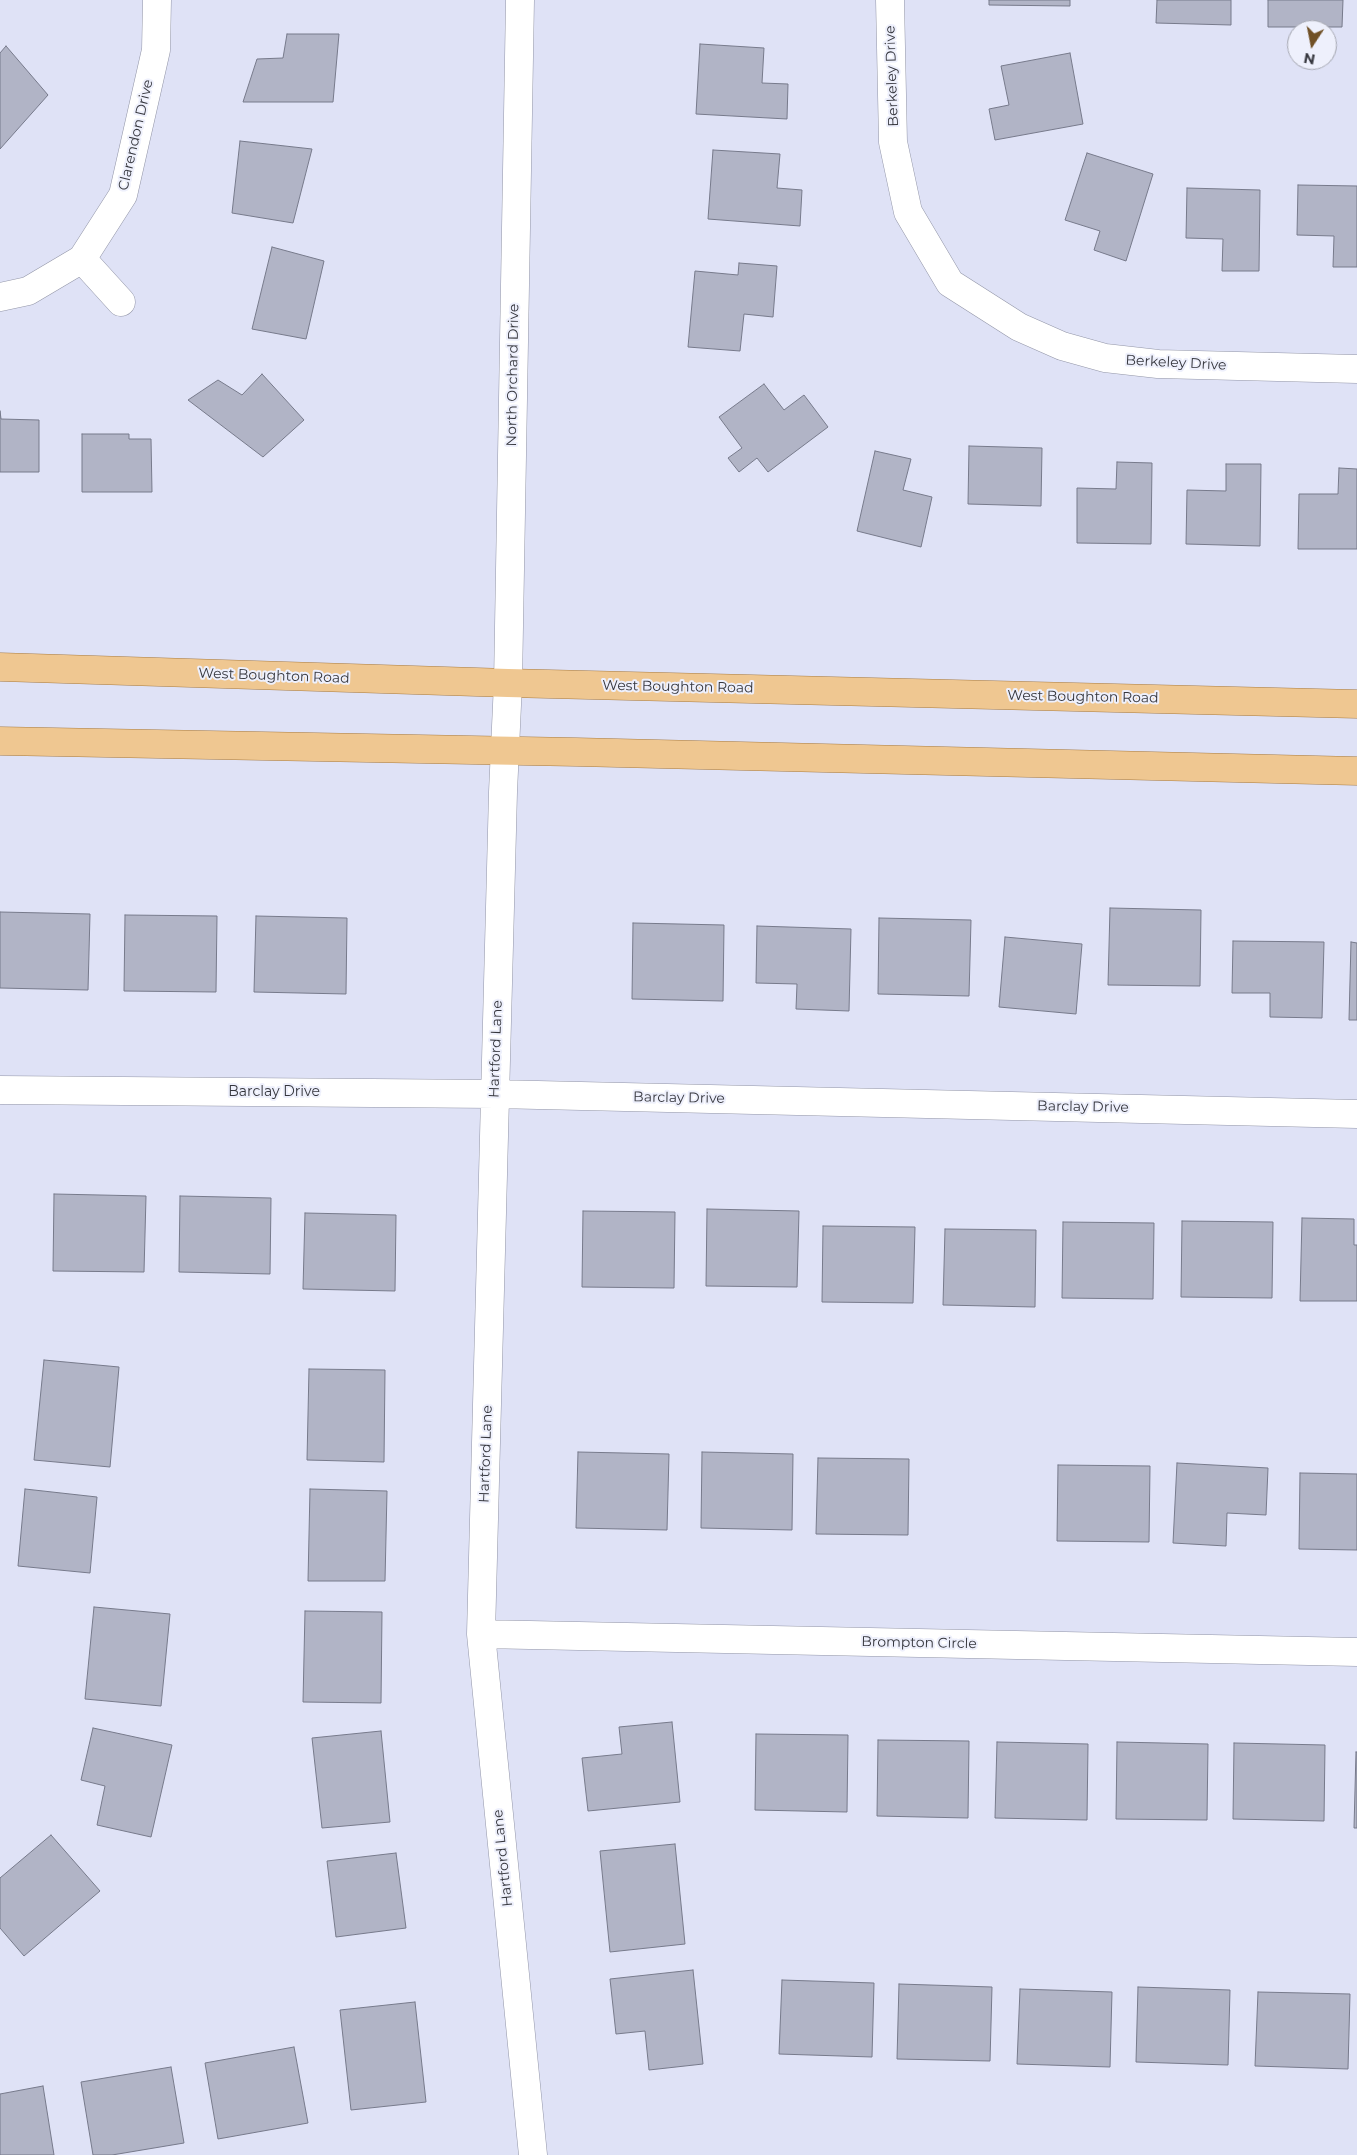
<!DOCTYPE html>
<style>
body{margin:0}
#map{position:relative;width:1357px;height:2155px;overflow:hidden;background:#dfe2f6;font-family:Montserrat,sans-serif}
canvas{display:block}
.north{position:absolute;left:1287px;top:20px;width:50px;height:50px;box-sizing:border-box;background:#eef0fc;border:1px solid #a4a6b0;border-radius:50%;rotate:191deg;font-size:14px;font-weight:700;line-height:20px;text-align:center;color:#36373e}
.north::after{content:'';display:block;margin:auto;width:18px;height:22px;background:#705026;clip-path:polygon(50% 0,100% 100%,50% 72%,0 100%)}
</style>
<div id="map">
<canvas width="1357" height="2155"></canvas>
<div class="north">N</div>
</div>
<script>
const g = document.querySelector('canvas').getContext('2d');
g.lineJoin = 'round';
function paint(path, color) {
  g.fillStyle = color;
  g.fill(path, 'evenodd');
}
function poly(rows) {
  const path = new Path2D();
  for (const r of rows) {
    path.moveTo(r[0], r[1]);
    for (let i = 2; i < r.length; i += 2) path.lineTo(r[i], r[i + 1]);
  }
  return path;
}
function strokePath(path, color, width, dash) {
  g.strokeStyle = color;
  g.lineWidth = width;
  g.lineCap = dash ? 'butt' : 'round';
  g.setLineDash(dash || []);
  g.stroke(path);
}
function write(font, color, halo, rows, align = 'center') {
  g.font = font + ' Montserrat,sans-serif';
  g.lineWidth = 4;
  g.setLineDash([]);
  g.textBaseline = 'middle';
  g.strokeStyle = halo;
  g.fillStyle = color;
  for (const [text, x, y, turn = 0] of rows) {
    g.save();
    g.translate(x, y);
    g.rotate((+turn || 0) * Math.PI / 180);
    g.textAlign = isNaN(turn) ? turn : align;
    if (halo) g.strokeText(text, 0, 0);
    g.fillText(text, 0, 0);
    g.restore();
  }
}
const building = poly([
 [989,0,1070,0,1070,6,989,5,989,0],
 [1157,0,1231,0,1231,25,1156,23,1157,0],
 [1268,0,1343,0,1342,27,1268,27,1268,0],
 [287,34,339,34,333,102,243,102,257,59,283,58,287,34],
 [700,44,764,48,762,83,788,84,787,119,696,114,700,44],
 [6,46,48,95,0,149,0,53,6,46],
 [1070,53,1083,124,995,140,989,109,1009,105,1001,66,1070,53],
 [240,141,312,149,293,223,232,213,240,141],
 [713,150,780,154,777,188,802,190,800,226,708,219,713,150],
 [1087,153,1153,174,1126,261,1094,250,1100,231,1065,220,1087,153],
 [1298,185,1357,186,1357,267,1333,267,1334,236,1297,235,1298,185],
 [1187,188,1260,190,1259,271,1222,271,1223,239,1186,238,1187,188],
 [272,247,324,261,306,339,252,329,272,247],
 [739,263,777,266,773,317,744,314,740,351,688,347,695,271,738,275,739,263],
 [262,374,304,420,263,457,188,400,218,380,242,395,262,374],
 [764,384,784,410,804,395,828,427,768,472,757,458,739,472,728,458,742,448,719,417,764,384],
 [0,411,1,419,39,420,39,472,0,472,0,411],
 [82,434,129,434,129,439,151,439,152,492,82,492,82,434],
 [969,446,1042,448,1041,506,968,504,969,446],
 [875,451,911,459,903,490,932,497,921,547,857,531,875,451],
 [1117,462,1152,463,1151,544,1077,543,1077,488,1116,489,1117,462],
 [1226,464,1261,464,1260,546,1186,544,1187,490,1226,491,1226,464],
 [1339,468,1357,469,1357,549,1298,549,1299,494,1338,494,1339,468],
 [1110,908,1201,910,1200,986,1108,985,1110,908],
 [0,912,90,914,88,990,0,988,0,912],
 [125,915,217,916,216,992,124,991,125,915],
 [256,916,347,918,346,994,254,992,256,916],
 [879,918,971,920,969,996,878,994,879,918],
 [633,923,724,925,723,1001,632,999,633,923],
 [757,926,851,929,849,1011,796,1009,797,984,756,983,757,926],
 [1005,937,1082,944,1076,1014,999,1007,1005,937],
 [1233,941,1324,942,1322,1018,1270,1017,1270,993,1232,993,1233,941],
 [1351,942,1357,943,1357,1020,1349,1020,1351,942],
 [54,1194,146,1196,144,1272,53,1271,54,1194],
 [180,1196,271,1198,270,1274,179,1272,180,1196],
 [707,1209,799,1211,797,1287,706,1286,707,1209],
 [583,1211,675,1212,674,1288,582,1287,583,1211],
 [305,1213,396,1215,395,1291,303,1289,305,1213],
 [1302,1218,1354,1219,1354,1245,1357,1245,1357,1301,1300,1301,1302,1218],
 [1182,1221,1273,1222,1272,1298,1181,1297,1182,1221],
 [1063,1222,1154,1223,1153,1299,1062,1298,1063,1222],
 [823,1226,915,1227,913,1303,822,1302,823,1226],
 [945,1229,1036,1230,1035,1307,943,1305,945,1229],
 [44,1360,119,1367,110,1467,34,1460,44,1360],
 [309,1369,385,1370,384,1462,307,1460,309,1369],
 [578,1452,669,1454,667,1530,576,1528,578,1452],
 [702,1452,793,1454,792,1530,701,1528,702,1452],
 [818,1458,909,1459,908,1535,816,1534,818,1458],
 [1177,1463,1268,1468,1266,1515,1227,1513,1226,1546,1173,1543,1177,1463],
 [1058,1465,1150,1466,1149,1542,1057,1541,1058,1465],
 [1300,1473,1357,1474,1357,1550,1299,1549,1300,1473],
 [25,1489,97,1497,90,1573,18,1566,25,1489],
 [310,1489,387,1491,385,1581,308,1581,310,1489],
 [94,1607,170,1614,161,1706,85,1699,94,1607],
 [305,1611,382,1612,381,1703,303,1702,305,1611],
 [672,1722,680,1802,588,1811,582,1758,622,1754,619,1727,672,1722],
 [93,1728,172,1745,151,1837,97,1825,105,1786,81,1780,93,1728],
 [381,1731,390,1822,322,1828,312,1738,381,1731],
 [756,1734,848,1735,847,1812,755,1810,756,1734],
 [878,1740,969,1741,968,1818,877,1816,878,1740],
 [997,1742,1088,1744,1087,1820,995,1818,997,1742],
 [1117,1742,1208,1744,1207,1820,1116,1819,1117,1742],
 [1234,1743,1325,1745,1324,1821,1233,1819,1234,1743],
 [1356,1752,1357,1752,1357,1828,1354,1828,1356,1752],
 [51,1835,100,1891,24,1956,0,1928,0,1878,51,1835],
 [675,1844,685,1944,610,1952,600,1851,675,1844],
 [396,1853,406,1928,336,1937,327,1861,396,1853],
 [693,1970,703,2064,649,2070,645,2031,616,2034,610,1979,693,1970],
 [782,1980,874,1983,872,2057,779,2054,782,1980],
 [899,1984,992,1987,990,2061,897,2059,899,1984],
 [1138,1987,1230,1990,1228,2065,1136,2062,1138,1987],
 [1020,1989,1112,1992,1110,2067,1017,2064,1020,1989],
 [1258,1992,1350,1994,1348,2069,1255,2066,1258,1992],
 [415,2002,426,2102,351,2110,340,2010,415,2002],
 [294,2047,308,2123,218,2139,205,2063,294,2047],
 [171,2067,184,2143,112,2155,93,2155,81,2082,171,2067],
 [43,2086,54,2155,0,2155,0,2094,43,2086]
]);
paint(building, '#b1b4c6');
strokePath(building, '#777a8b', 1);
const minor = poly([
 [520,0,508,683,503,792,481,1634,533,2155],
 [890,0,893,142,908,212,950,283,1019,327,1062,346,1105,358,1158,364,1357,369],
 [82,259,121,302],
 [0,297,28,291,82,259,123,195,156,50,157,0],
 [0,1090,495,1094,1357,1114],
 [481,1634,1357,1652]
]);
const major = poly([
 [0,667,508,683,1357,704],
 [0,741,576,752,1357,771]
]);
strokePath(minor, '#9295a7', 29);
strokePath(major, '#a77c44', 29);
strokePath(minor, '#fff', 28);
strokePath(major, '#efc791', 28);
write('14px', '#36373e', '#eef0fc', [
 ["Berkeley Drive",892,76,-92],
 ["Clarendon Drive",136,135,-77],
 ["Berkeley Drive",1176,363,3],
 ["North Orchard Drive",513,375,-89],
 ["West Boughton Road",274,676,2],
 ["West Boughton Road",678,687,1],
 ["West Boughton Road",1083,697,1],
 ["Hartford Lane",496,1049,-88],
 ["Barclay Drive",274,1092],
 ["Barclay Drive",679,1098,1],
 ["Barclay Drive",1083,1107,1],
 ["Hartford Lane",486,1454,-88],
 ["Brompton Circle",919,1643,1],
 ["Hartford Lane",503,1858,-96]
]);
</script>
